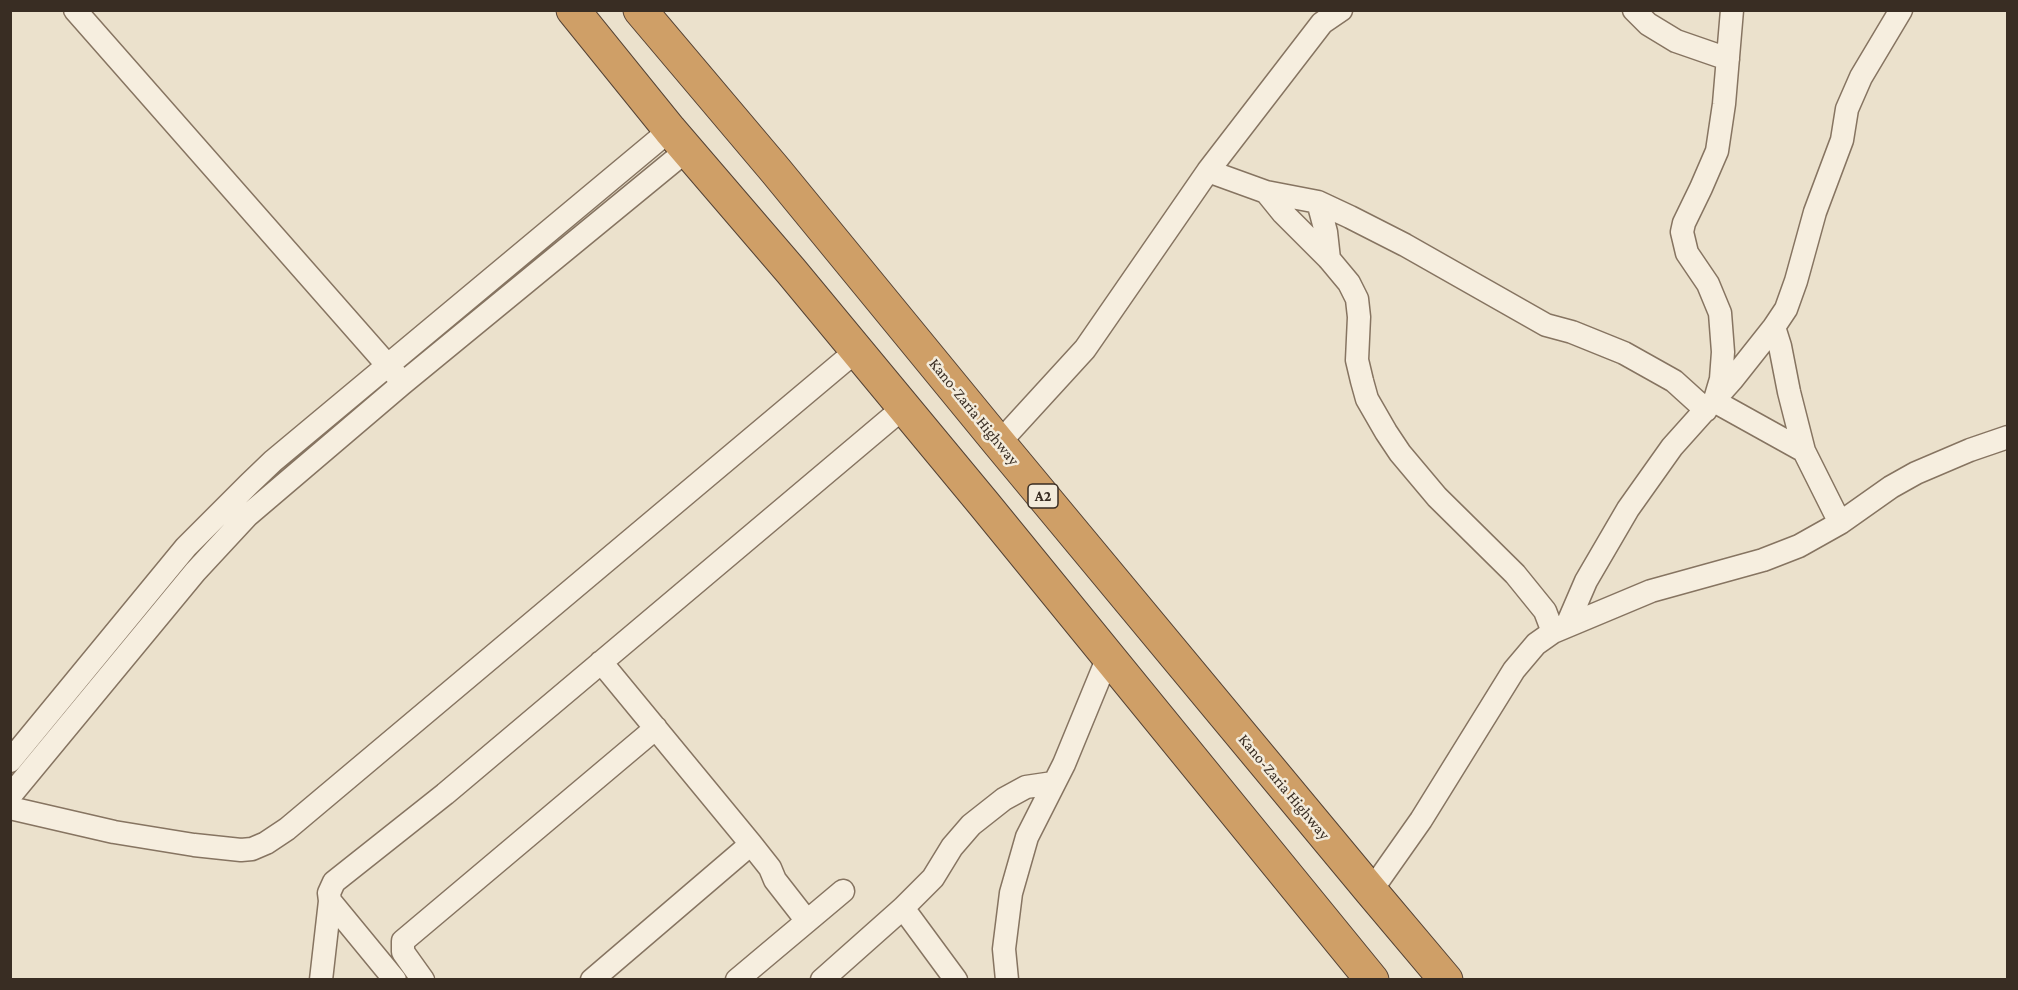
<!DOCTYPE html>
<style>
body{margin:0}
#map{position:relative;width:2018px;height:990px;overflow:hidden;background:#ebe1cc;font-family:"Crimson Pro",serif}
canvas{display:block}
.frame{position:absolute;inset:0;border:12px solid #392d23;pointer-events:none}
</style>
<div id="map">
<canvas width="2018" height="990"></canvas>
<div class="frame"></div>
</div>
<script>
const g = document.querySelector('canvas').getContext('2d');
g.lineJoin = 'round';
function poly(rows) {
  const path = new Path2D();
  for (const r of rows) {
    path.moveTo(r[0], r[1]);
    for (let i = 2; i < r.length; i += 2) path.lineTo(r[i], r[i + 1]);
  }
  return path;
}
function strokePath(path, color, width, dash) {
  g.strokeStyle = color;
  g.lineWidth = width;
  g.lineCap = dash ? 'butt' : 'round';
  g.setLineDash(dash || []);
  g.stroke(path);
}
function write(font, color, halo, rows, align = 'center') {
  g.font = font + ' "Crimson Pro",serif';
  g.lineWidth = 5;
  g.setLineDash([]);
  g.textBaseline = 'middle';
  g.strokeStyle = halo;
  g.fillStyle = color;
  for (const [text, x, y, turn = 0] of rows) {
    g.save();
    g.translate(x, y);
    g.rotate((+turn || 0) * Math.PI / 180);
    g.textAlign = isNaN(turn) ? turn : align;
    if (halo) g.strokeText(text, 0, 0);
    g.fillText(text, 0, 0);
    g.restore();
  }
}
const minor = poly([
 [75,10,397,376],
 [1634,10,1648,24,1676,41,1728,59],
 [1208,171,1266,192,1318,202,1350,217,1405,245,1546,325,1572,332,1624,353,1674,381,1706,410],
 [1266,192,1283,213,1329,259,1349,283,1357,299,1359,317,1357,360,1362,381,1367,399,1386,432,1400,453,1437,497,1515,574,1545,611,1553,632],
 [1318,202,1326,232,1329,259],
 [1774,327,1780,346,1789,392,1804,451,1840,523],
 [1716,396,1721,379,1723,352,1720,313,1708,284,1687,253,1682,232,1684,223,1701,188,1717,151,1724,104,1732,10],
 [1714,401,1804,451],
 [999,443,1085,349,1208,171,1322,23,1341,10],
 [1567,625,1586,581,1628,509,1672,447,1732,380,1774,327,1786,309,1796,281,1815,212,1842,140,1847,109,1861,77,1901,10],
 [601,662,751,844,770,868,775,880,807,921],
 [10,761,186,547,249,484,273,461,670,130],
 [10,796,195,572,247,516,402,384,687,150],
 [10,808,114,832,194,845,241,850,252,849,266,843,287,829,856,351],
 [1371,891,1421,820,1514,670,1536,644,1553,632,1651,591,1763,560,1799,546,1840,523,1891,487,1916,473,1970,450,2008,437],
 [903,908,956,980],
 [321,980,330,901],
 [395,980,330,901,329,893,334,882,445,794,903,408],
 [423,980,403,952,403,941,656,728],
 [592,980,751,844],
 [737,980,843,891],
 [822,980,903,908,933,878,952,847,971,825,1004,799,1026,787,1053,783],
 [1007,980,1004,949,1011,893,1027,837,1064,764,1108,657]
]);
const highway = poly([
 [573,10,670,130,791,271,984,504,1372,980],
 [640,10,776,171,999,443,1371,891,1446,980]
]);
strokePath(minor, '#867461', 25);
strokePath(highway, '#554335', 35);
strokePath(minor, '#f6eedf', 22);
strokePath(highway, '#cf9f67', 33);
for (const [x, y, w] of [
 [1043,496,30]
]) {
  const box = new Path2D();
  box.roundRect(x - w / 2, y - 12, w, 24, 4.5);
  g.fillStyle = '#f3ebdb';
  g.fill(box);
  strokePath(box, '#392d23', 1.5);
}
write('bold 15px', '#392d23', null, [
 ["A2",1043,496]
]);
write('16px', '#392d23', '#f3ebdb', [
 ["Kano-Zaria Highway",974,412,51],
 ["Kano-Zaria Highway",1284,787,50]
]);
</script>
